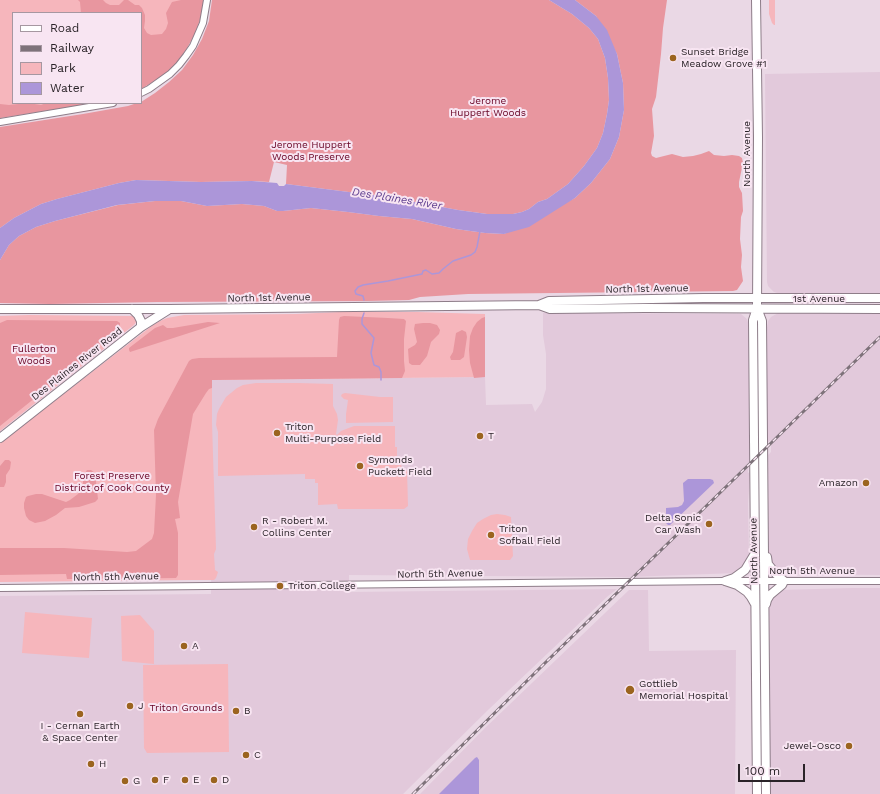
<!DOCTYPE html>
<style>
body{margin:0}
#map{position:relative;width:880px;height:794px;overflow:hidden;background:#ead8e5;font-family:"Work Sans",sans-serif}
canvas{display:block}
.legend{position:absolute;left:12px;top:12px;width:130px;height:92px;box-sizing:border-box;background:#f8e5f2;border:1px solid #a697a1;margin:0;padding:5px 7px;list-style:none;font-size:12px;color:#2a2328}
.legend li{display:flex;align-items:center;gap:8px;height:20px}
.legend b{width:20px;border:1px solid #a697a1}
.scale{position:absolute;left:738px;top:764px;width:67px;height:18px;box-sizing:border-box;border:2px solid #2a2328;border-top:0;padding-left:5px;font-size:12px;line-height:14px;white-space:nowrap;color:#2a2328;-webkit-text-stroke:3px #f8e5f2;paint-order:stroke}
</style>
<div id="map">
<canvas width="880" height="794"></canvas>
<ul class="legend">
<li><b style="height:5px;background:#fff"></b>Road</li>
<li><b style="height:5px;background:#7e727a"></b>Railway</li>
<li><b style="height:11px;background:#f6b6bc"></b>Park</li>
<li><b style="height:11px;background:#ac96d9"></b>Water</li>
</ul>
<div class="scale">100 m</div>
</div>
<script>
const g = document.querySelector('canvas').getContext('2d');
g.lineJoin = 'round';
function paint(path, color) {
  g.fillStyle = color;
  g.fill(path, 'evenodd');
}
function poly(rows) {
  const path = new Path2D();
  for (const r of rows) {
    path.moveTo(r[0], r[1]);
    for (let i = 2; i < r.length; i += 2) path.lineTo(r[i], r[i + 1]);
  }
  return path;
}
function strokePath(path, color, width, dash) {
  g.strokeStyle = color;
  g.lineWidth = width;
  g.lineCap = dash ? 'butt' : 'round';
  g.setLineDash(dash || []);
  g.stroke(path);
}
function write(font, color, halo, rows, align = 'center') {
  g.font = font + ' "Work Sans",sans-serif';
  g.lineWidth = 4;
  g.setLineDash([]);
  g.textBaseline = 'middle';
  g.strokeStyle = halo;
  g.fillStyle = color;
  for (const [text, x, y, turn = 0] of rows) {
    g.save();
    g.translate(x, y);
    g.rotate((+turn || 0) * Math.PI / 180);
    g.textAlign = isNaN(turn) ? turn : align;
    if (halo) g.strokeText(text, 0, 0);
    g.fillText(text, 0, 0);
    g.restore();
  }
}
paint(poly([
 [880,72,880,294,780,294,774,292,768,286,767,282,765,74],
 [880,311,880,575,786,574,776,570,771,564,769,555,768,455,771,452,771,440,767,443,767,327,768,321,771,317,780,312],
 [543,313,741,314,747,319,749,326,750,461,748,463,748,473,750,472,750,476,748,503,749,558,747,563,737,573,627,577,349,575,349,592,617,589,608,596,488,710,403,794,0,794,0,596,211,594,212,380,485,377,486,405,532,404,535,412,542,402,546,389,546,354,543,335],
 [852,588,880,588,880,794,770,794,769,605,773,597,779,590],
 [629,590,648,590,649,651,736,650,735,794,420,794,485,728]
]), '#e2c9db');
paint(poly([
 [0,0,204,0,187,48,171,69,141,89,141,13,13,13,13,103,94,103,0,118],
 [769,0,775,0,775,25,774,25,772,23,769,14],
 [340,312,417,312,485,314,485,377,212,380,212,423,216,549,214,554,215,570,218,572,216,578,214,580,192,580,0,582,0,443,153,325,160,321,167,318,184,315,296,314],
 [29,315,132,316,134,317,137,321,134,325,0,431,0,316],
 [256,383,298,383,333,384,333,406,337,414,338,420,336,434,337,435,341,431,354,426,395,426,395,447,397,447,397,463,401,464,402,470,407,470,408,506,404,509,338,509,337,504,318,505,318,483,315,483,315,479,305,479,305,474,218,476,218,432,216,425,217,414,219,409,226,397,237,388,243,385],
 [345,393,380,397,393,397,393,422,346,423,346,414,348,400,344,399,341,396,342,394],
 [497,514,505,515,511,517,513,556,510,560,470,560,467,549,468,539,472,531,477,523,483,519,491,515],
 [25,612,92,618,89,658,22,653],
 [140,615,154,631,154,664,122,661,121,616],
 [228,664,229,752,147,753,144,748,143,665]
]), '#f6b6bc');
paint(poly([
 [78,0,103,0,106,3,110,5,119,5,124,0,128,0,135,5,139,5,142,8,145,15,145,21,144,28,147,33,151,35,162,34,166,29,168,23,166,13,172,2,181,0,204,0,202,14,195,34,187,48,180,59,171,69,156,80,141,89,141,13,81,13,80,2],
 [212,0,549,0,572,14,589,28,598,39,605,58,608,78,609,100,607,114,603,133,597,148,584,166,568,184,547,199,538,202,529,209,522,212,513,214,487,214,458,210,388,197,286,184,287,165,274,162,269,182,252,181,201,182,136,180,119,183,57,199,41,204,14,218,0,228,0,127,83,114,128,106,137,103,141,103,141,102,155,93,169,82,182,70,193,55,202,39,209,21],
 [575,0,667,0,663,28,661,54,656,97,652,109,654,136,651,153,652,156,656,158,672,154,683,157,693,156,701,154,709,151,714,155,724,156,732,155,739,156,742,158,743,163,739,182,739,187,742,193,743,211,741,217,740,239,742,255,741,267,743,281,737,290,733,291,468,294,420,297,409,300,368,301,157,302,50,304,0,303,0,260,9,245,19,236,36,227,55,221,118,205,155,201,181,201,207,206,242,204,264,206,277,211,283,211,311,208,348,212,379,216,412,219,456,229,485,233,504,234,575,198,591,183,610,159,619,137,624,110,623,83,617,54,596,16],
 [28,103,41,105,46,103,94,103,0,118,0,104,9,105],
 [344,316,388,318,404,319,406,321,404,339,404,361,405,371,402,378,212,380,212,388,209,389,206,393,193,414,178,502,180,518,175,519,178,533,178,575,176,578,101,579,93,575,86,574,81,576,78,579,67,579,66,574,0,575,0,548,64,548,127,552,136,551,152,539,154,533,156,495,154,430,158,419,189,361,192,359,199,358,337,357,339,320,340,317],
 [485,317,485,377,474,378,470,363,469,350,470,336,473,328,477,322,482,318],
 [7,320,117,321,120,323,120,326,71,369,0,426,0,323],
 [208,322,220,323,130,352,129,350,129,348,155,328,163,325,167,328,173,328],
 [423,323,430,323,437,325,440,330,439,334,431,342,427,356,420,365,412,365,409,363,408,349,415,345,417,342,414,329,415,324],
 [462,330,466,332,467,337,464,357,460,360,451,360,450,357,453,352,456,333],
 [5,460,9,460,11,462,10,469,6,475,6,482,4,487,0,487,0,466],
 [87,470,91,470,95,473,98,499,95,502,79,507,65,508,56,515,45,521,35,523,29,520,26,516,24,508,24,503,26,497,28,496,36,494,42,494,66,502,70,500,78,494,83,485,83,476]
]), '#e8969f');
paint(poly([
 [549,0,575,0,596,16,607,30,617,54,623,83,624,110,619,137,610,159,591,183,575,198,529,227,504,234,485,233,456,229,412,219,379,216,348,212,311,208,283,211,277,211,264,206,242,204,207,206,181,201,155,201,117,205,55,221,36,227,19,236,9,245,0,260,0,228,14,218,41,204,57,199,119,183,136,180,201,182,252,181,277,183,279,186,284,186,286,184,388,197,458,210,487,214,513,214,522,212,529,209,538,202,547,199,568,184,584,166,597,148,603,133,607,114,609,100,608,78,605,58,598,39,589,28,572,14],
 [688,479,710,479,713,480,714,483,670,525,668,525,666,523,666,508,678,507,682,505,684,501,683,483],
 [477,757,479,760,479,794,439,794,475,758]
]), '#ac96d9');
strokePath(poly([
 [364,300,363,296,356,294,355,291,358,287,363,285,388,281,422,274,423,271,426,270,432,274,439,273,443,269,453,261,471,255,475,252,477,247,480,231],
 [364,313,362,319,362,324,374,338,371,353,374,365,379,367,381,372,381,380]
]), '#ac96d9', 1.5);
const minor = poly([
 [141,93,149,89,170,74,179,65,186,56,193,46,203,23,207,0],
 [0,122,113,103],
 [0,588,725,581,880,581]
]);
const major = poly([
 [756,0,758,137,757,308,753,320,757,794],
 [539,305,549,301,703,298,880,298],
 [757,308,762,321,766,794],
 [0,309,169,309,539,305,550,309,645,308,880,309],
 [132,309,138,315,141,321,141,327],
 [0,438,141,327,168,310],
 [725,581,734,578,745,570,754,555],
 [725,581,737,585,747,592,751,597,755,604],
 [766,604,767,600,770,595,782,585,784,581,776,574,768,564,767,557]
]);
strokePath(minor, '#8e7d89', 8);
strokePath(major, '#8e7d89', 10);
strokePath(minor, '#fff', 6);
strokePath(major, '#fff', 8);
const rail = poly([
 [413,794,546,662,880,337]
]);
strokePath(rail, '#7e727a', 3);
strokePath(rail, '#f8e5f2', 1.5, [4.5]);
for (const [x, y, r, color] of [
 [673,58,4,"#9b641f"],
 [277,433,4,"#9b641f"],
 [480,436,4,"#9b641f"],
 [360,466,4,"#9b641f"],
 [866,483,4,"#9b641f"],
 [709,524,4,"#9b641f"],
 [254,527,4,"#9b641f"],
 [491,535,4,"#9b641f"],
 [280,586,4,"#9b641f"],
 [184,646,4,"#9b641f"],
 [630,690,5,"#9b641f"],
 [130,706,4,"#9b641f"],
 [236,711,4,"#9b641f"],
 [80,714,4,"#9b641f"],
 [849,746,4,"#9b641f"],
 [246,755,4,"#9b641f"],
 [91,764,4,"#9b641f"],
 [155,780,4,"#9b641f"],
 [185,780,4,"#9b641f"],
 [214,780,4,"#9b641f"],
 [125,781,4,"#9b641f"]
]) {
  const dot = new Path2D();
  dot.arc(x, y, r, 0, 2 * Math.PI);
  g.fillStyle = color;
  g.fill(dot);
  strokePath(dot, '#f8e5f2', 1.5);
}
write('10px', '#2a2328', '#f8e5f2', [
 ["Sunset Bridge",681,52],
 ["Meadow Grove #1",681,64],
 ["Triton",285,427],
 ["Multi-Purpose Field",285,439],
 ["T",488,436],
 ["Symonds",368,460],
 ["Puckett Field",368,472],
 ["Amazon",858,483,"right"],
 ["Delta Sonic",701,518,"right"],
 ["Car Wash",701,530,"right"],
 ["R - Robert M.",262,521],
 ["Collins Center",262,533],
 ["Triton",499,529],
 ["Sofball Field",499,541],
 ["Triton College",288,586],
 ["A",192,646],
 ["Gottlieb",639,684],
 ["Memorial Hospital",639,696],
 ["J",138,706],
 ["B",244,711],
 ["I - Cernan Earth",80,726,"center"],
 ["& Space Center",80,738,"center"],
 ["Jewel-Osco",841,746,"right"],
 ["C",254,755],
 ["H",99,764],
 ["F",163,780],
 ["E",193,780],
 ["D",222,780],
 ["G",133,781]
], 'left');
write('10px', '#660122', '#f8e5f2', [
 ["Jerome",488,101],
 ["Huppert Woods",488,113],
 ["Jerome Huppert",311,145],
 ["Woods Preserve",311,157],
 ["Fullerton",34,349],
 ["Woods",34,361],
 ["Forest Preserve",112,476],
 ["District of Cook County",112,488],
 ["Triton Grounds",186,708]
]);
write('10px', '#2a2328', '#f8e5f2', [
 ["North Avenue",747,154,-90],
 ["North 1st Avenue",647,289,-1],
 ["North 1st Avenue",269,298,-1],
 ["1st Avenue",819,299],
 ["Des Plaines River Road",77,364,-38],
 ["North Avenue",754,551,-91],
 ["North 5th Avenue",812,571],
 ["North 5th Avenue",440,574,-1],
 ["North 5th Avenue",116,577,-1]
]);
write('italic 11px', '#5e3e8f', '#f8e5f2', [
 ["Des Plaines River",397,199,9]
]);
</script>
